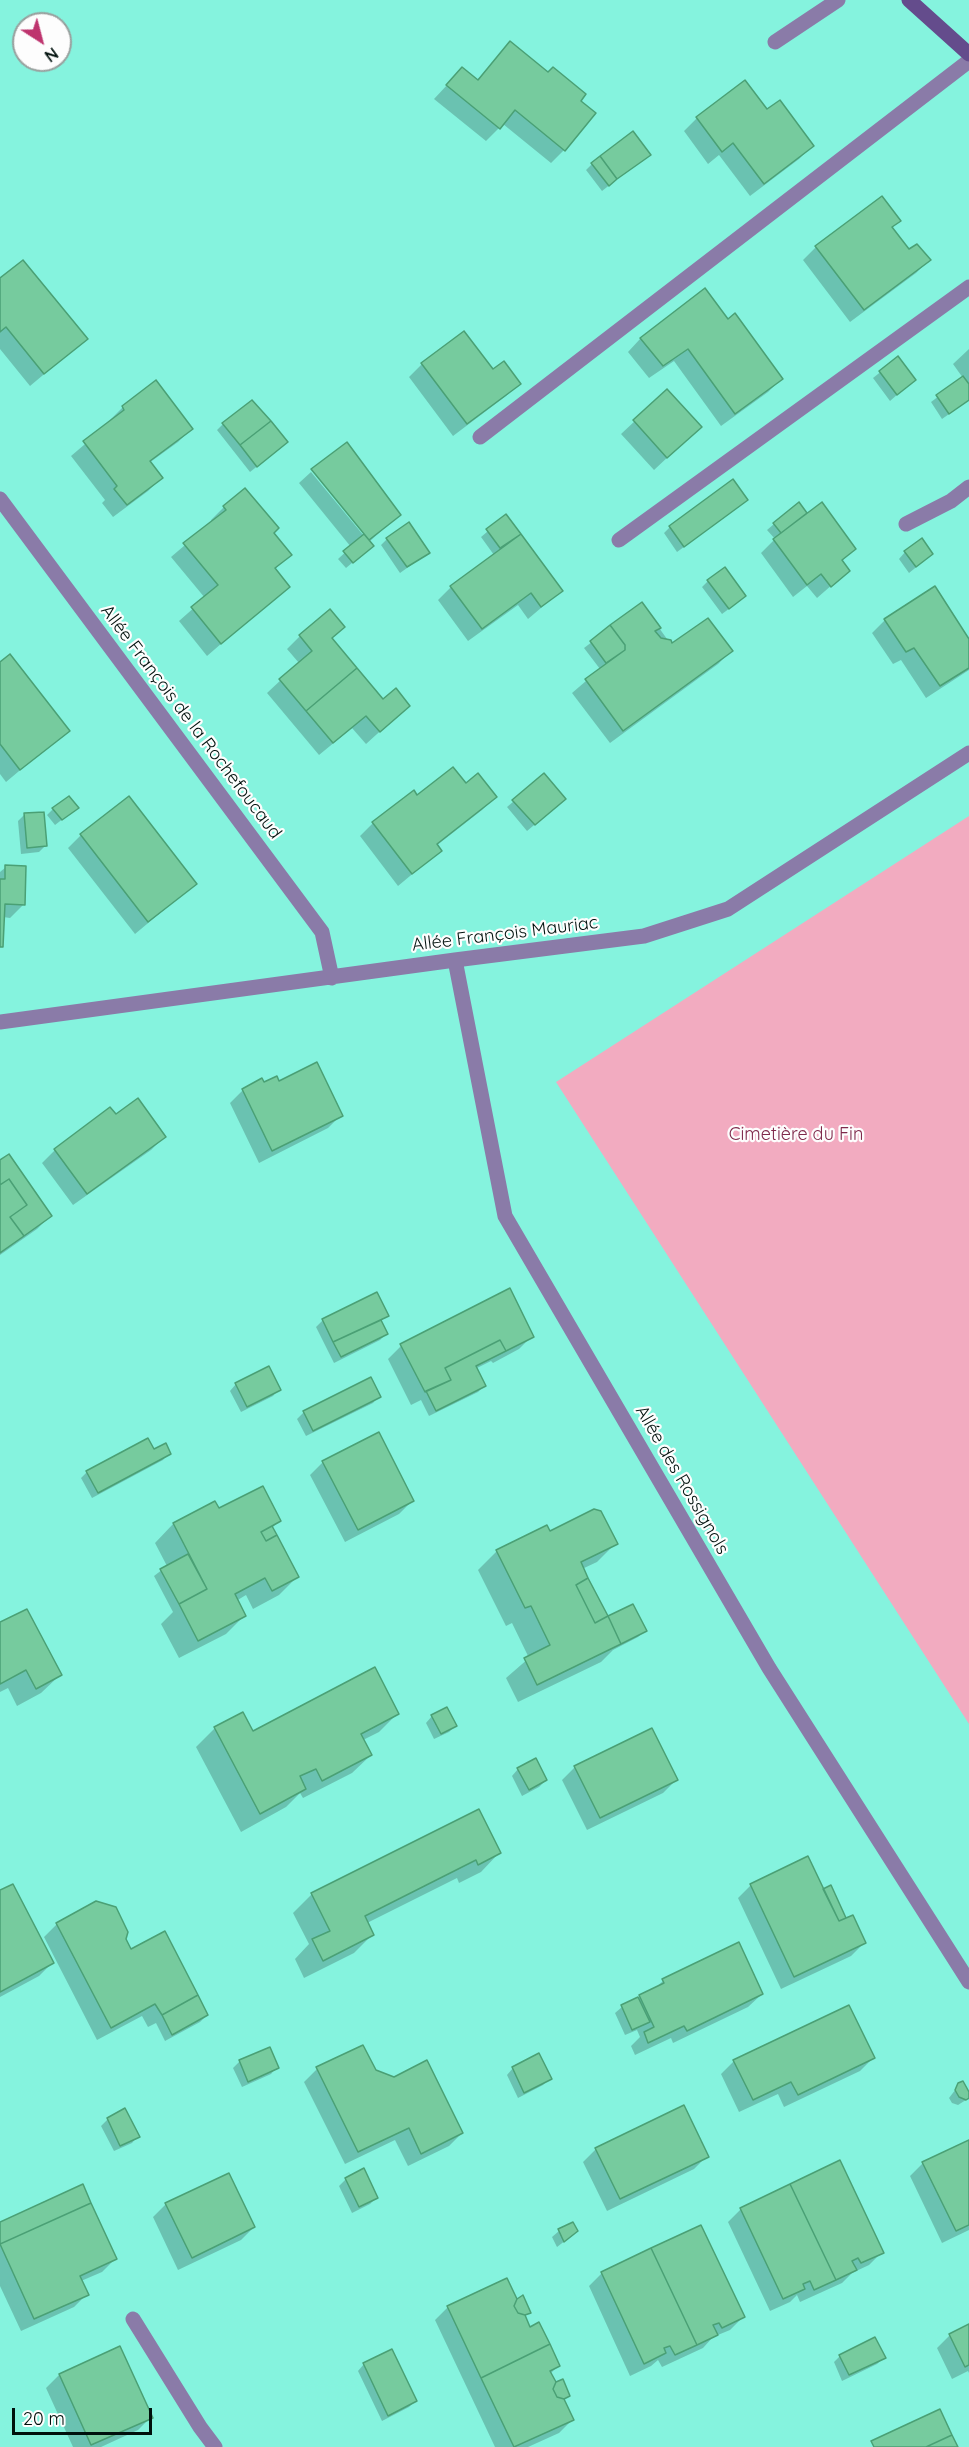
<!DOCTYPE html>
<meta charset="utf-8">
<style>
body{margin:0}
#map{position:relative;width:969px;height:2447px;overflow:hidden;background:#85f3de;font-family:Quicksand,sans-serif}
canvas{display:block}
.north{position:absolute;left:12px;top:12px;width:60px;height:60px;box-sizing:border-box;background:#fdfdfd;border:2px solid #989f9d;border-radius:50%;rotate:144deg;font-size:16px;font-weight:700;line-height:24px;text-align:center;color:#00110d}
.north::after{content:'';display:block;margin:auto;width:21px;height:27px;background:#be346e;clip-path:polygon(50% 0,100% 100%,50% 72%,0 100%)}
.scale{position:absolute;left:12px;top:2408px;width:140px;height:27px;box-sizing:border-box;border:3px solid #00110d;border-top:0;padding-left:8px;font-size:18px;line-height:21px;white-space:nowrap;color:#00110d;-webkit-text-stroke:4px #fdfdfd;paint-order:stroke}
</style>
<div id="map">
<canvas width="969" height="2447"></canvas>
<div class="north">N</div>
<div class="scale">20 m</div>
</div>
<script>
const g = document.querySelector('canvas').getContext('2d');
g.lineJoin = 'round';
function paint(path, color) {
  g.fillStyle = color;
  g.fill(path, 'evenodd');
}
function poly(rows) {
  const path = new Path2D();
  for (const r of rows) {
    path.moveTo(r[0], r[1]);
    for (let i = 2; i < r.length; i += 2) path.lineTo(r[i], r[i + 1]);
  }
  return path;
}
function strokePath(path, color, width, dash) {
  g.strokeStyle = color;
  g.lineWidth = width;
  g.lineCap = dash ? 'butt' : 'round';
  g.setLineDash(dash || []);
  g.stroke(path);
}
function write(font, color, halo, rows, align = 'center') {
  g.font = font + ' Quicksand,sans-serif';
  g.lineWidth = 4.5;
  g.setLineDash([]);
  g.textBaseline = 'middle';
  g.strokeStyle = halo;
  g.fillStyle = color;
  for (const [text, x, y, turn = 0] of rows) {
    g.save();
    g.translate(x, y);
    g.rotate((+turn || 0) * Math.PI / 180);
    g.textAlign = isNaN(turn) ? turn : align;
    if (halo) g.strokeText(text, 0, 0);
    g.fillText(text, 0, 0);
    g.restore();
  }
}
paint(poly([
 [969,816,969,1724,556,1082]
]), '#f2abc0');
paint(poly([
 [510,43,579,101,564,150,551,163,503,124,486,141,434,99,462,69,477,80],
 [697,118,812,146,799,159,750,196,719,155,708,164,684,131],
 [649,154,602,191,586,170,592,164],
 [899,221,891,229,909,252,929,260,916,273,850,322,803,260,816,247],
 [0,280,86,339,30,386,0,349],
 [704,291,728,321,781,379,768,392,721,426,674,361,649,378,628,352,640,339],
 [464,333,493,372,519,383,506,396,453,436,409,377,422,364],
 [969,349,969,400,942,419,931,402,963,378,953,364],
 [898,358,914,380,890,401,873,378],
 [667,391,700,427,654,470,621,434],
 [123,407,191,429,178,442,149,463,161,478,148,491,113,517,102,503,105,500,71,456,111,422,110,420],
 [223,424,280,448,250,472,217,430],
 [311,472,364,536,399,515,369,542,365,552,346,568,338,559,351,547,299,483],
 [740,506,677,552,664,533,670,527],
 [224,507,272,533,290,555,274,570,288,586,207,656,179,621,205,598,171,557,212,522,211,520],
 [506,516,561,591,528,619,518,605,468,641,438,600,451,587,494,555,481,537],
 [800,518,854,549,841,562,848,571,817,598,807,586,793,597,761,553,775,539,767,530,774,524],
 [387,539,428,553,400,573,381,545],
 [905,552,925,560,909,573,899,559],
 [708,581,738,602,722,614,702,587],
 [642,604,672,646,731,651,718,664,610,743,572,693,600,669,584,648],
 [885,620,969,642,969,670,926,698,901,660,893,664,872,633],
 [300,636,331,639,382,701,408,706,366,744,352,728,319,755,267,693,299,663,287,649],
 [0,664,68,730,6,782,0,774],
 [466,785,495,797,482,810,436,846,440,851,398,886,360,836,373,823,417,797],
 [514,801,558,805,527,831,507,807],
 [77,808,55,825,47,815,53,809],
 [24,815,46,845,39,852,21,854,18,821],
 [81,835,195,884,135,934,68,848],
 [6,867,24,904,10,918,3,917,0,948,0,872],
 [278,1083,341,1115,328,1128,259,1163,230,1103,243,1090],
 [116,1116,164,1137,151,1150,73,1205,42,1163,55,1150],
 [0,1162,50,1216,37,1229,0,1255],
 [387,1315,381,1321,386,1334,380,1340,334,1363,316,1327,323,1320],
 [532,1336,519,1349,493,1363,491,1361,475,1369,484,1386,478,1392,429,1416,421,1400,411,1405,388,1359,401,1346],
 [236,1384,279,1389,273,1396,241,1412,230,1391],
 [379,1396,373,1403,306,1436,297,1419,304,1412],
 [153,1451,169,1453,163,1460,92,1498,81,1478,87,1472],
 [323,1462,412,1501,399,1514,345,1542,310,1475],
 [214,1503,218,1510,279,1521,272,1528,297,1577,279,1595,253,1609,246,1595,236,1601,244,1616,226,1634,179,1658,161,1624,173,1612,154,1576,167,1566,155,1543,173,1524],
 [546,1527,549,1533,616,1543,597,1562,582,1569,608,1619,645,1631,638,1637,613,1650,601,1662,518,1702,506,1678,529,1658,512,1623,506,1626,478,1570,497,1551],
 [0,1624,60,1675,41,1693,17,1706,8,1688,0,1692],
 [398,1713,379,1732,363,1740,371,1755,352,1773,303,1798,300,1793,286,1807,241,1832,196,1747,215,1728,252,1733],
 [432,1716,455,1726,449,1732,434,1739,426,1723],
 [575,1767,676,1780,663,1793,587,1830,562,1780],
 [518,1769,546,1780,539,1787,522,1796,512,1776],
 [499,1853,481,1872,459,1883,457,1878,367,1923,372,1935,354,1953,304,1978,295,1959,309,1944,293,1913,312,1894],
 [751,1885,844,1918,864,1943,851,1956,781,1989,738,1898],
 [0,1892,52,1963,39,1976,0,1997],
 [57,1924,124,1939,130,1951,207,2015,200,2022,165,2041,156,2023,148,2027,142,2016,97,2040,44,1937],
 [663,1981,762,1994,748,2007,673,2043,671,2038,635,2055,631,2046,640,2037,637,2030,625,2035,615,2013,622,2007,654,1989],
 [873,2058,860,2071,784,2107,778,2094,739,2112,721,2074,734,2061],
 [240,2061,277,2067,271,2074,242,2087,233,2068],
 [513,2068,550,2078,543,2085,518,2098,507,2075],
 [317,2069,374,2071,462,2133,449,2146,408,2166,395,2140,345,2164,304,2082],
 [959,2085,969,2098,958,2105,952,2103,949,2098],
 [108,2119,138,2136,132,2143,114,2151,101,2126],
 [969,2141,969,2230,942,2243,910,2176,923,2163],
 [596,2149,707,2156,694,2169,607,2211,583,2162],
 [346,2179,377,2197,370,2204,352,2213,339,2186],
 [166,2204,254,2227,241,2240,178,2270,153,2217],
 [741,2209,882,2252,869,2265,852,2273,842,2283,800,2302,797,2295,790,2302,770,2311,728,2222],
 [0,2223,115,2259,102,2272,81,2281,87,2294,74,2307,21,2331,0,2286],
 [559,2231,570,2237,557,2247,552,2237],
 [602,2273,743,2317,730,2330,713,2337,703,2348,662,2367,658,2360,651,2366,630,2376,589,2286],
 [517,2301,529,2312,524,2317,529,2329,558,2366,550,2374,556,2384,569,2395,563,2401,572,2420,559,2433,528,2447,495,2447,435,2320,448,2307],
 [969,2326,969,2373,968,2371,952,2379,937,2348,950,2335],
 [119,2348,151,2417,138,2430,101,2447,73,2447,46,2388,59,2375],
 [840,2356,884,2358,877,2364,842,2381,834,2362],
 [364,2364,415,2401,409,2407,382,2421,358,2371]
]), '#0003');
const building = poly([
 [510,41,548,72,553,67,586,94,581,101,596,113,565,151,515,110,500,129,446,85,462,67,478,80,510,41],
 [745,80,767,109,780,100,814,146,764,184,733,143,722,152,696,117,745,80],
 [633,131,651,155,617,179,600,156,633,131],
 [600,156,617,179,609,186,591,163,600,156],
 [882,196,901,221,892,227,909,249,917,244,931,260,864,310,815,246,882,196],
 [23,260,88,339,44,374,6,327,0,332,0,278,23,260],
 [705,288,728,319,735,313,783,379,735,414,688,349,663,366,640,338,705,288],
 [464,331,493,369,504,361,521,384,467,424,421,363,464,331],
 [898,356,916,380,897,395,879,371,898,356],
 [963,376,969,384,969,400,949,414,936,395,963,376],
 [156,380,193,429,150,461,163,478,127,505,114,489,117,486,83,441,124,410,122,406,156,380],
 [667,389,702,427,667,458,633,420,667,389],
 [252,400,271,421,240,445,222,423,252,400],
 [271,421,288,442,257,467,240,445,271,421],
 [347,442,401,515,369,540,311,469,347,442],
 [733,479,748,500,684,547,669,526,733,479],
 [245,488,279,528,274,533,292,555,275,568,290,587,221,644,191,607,218,585,183,543,226,510,223,506,245,488],
 [799,502,807,513,781,533,773,523,799,502],
 [822,502,856,549,842,560,850,571,831,587,821,574,807,585,773,539,822,502],
 [506,514,521,534,500,548,486,529,506,514],
 [409,522,430,553,407,567,386,538,409,522],
 [364,534,374,546,353,563,343,551,364,534],
 [521,534,563,591,541,607,531,593,482,629,450,586,521,534],
 [922,538,933,554,916,567,904,551,922,538],
 [725,567,746,596,729,609,707,580,725,567],
 [935,586,969,639,969,668,940,686,914,648,906,652,884,619,935,586],
 [642,602,661,628,655,631,661,638,671,640,672,643,708,618,733,651,623,731,585,679,625,650,625,645,610,625,642,602],
 [330,609,345,627,332,638,357,668,306,711,279,679,312,651,299,635,330,609],
 [610,625,625,645,625,650,606,663,590,641,610,625],
 [10,654,70,731,20,770,0,744,0,662,10,654],
 [357,668,383,699,396,688,410,706,380,732,366,716,333,743,306,711,357,668],
 [453,767,466,783,478,773,497,797,437,844,442,851,412,874,372,822,414,790,417,795,453,767],
 [544,773,566,799,535,825,512,800,544,773],
 [69,796,79,808,62,820,52,808,69,796],
 [129,796,197,884,148,922,80,834,129,796],
 [44,812,47,846,27,848,24,813,44,812],
 [5,865,26,866,25,905,5,904,3,947,0,947,0,879,5,879,5,865],
 [317,1062,343,1116,272,1151,242,1089,262,1078,264,1082,277,1076,279,1081,317,1062],
 [138,1098,166,1137,87,1194,54,1149,110,1107,116,1114,138,1098],
 [9,1154,52,1216,24,1236,10,1217,27,1205,9,1179,0,1185,0,1160,9,1154],
 [9,1179,27,1205,10,1217,24,1236,0,1253,0,1185,9,1179],
 [510,1288,534,1337,506,1351,500,1340,445,1368,451,1380,425,1392,400,1344,510,1288],
 [377,1292,389,1316,333,1342,322,1319,377,1292],
 [381,1320,388,1334,341,1357,333,1342,381,1320],
 [500,1340,506,1351,476,1366,486,1386,436,1411,426,1391,451,1380,445,1368,500,1340],
 [269,1366,281,1390,247,1407,235,1383,269,1366],
 [371,1377,381,1397,313,1431,303,1411,371,1377],
 [379,1432,414,1501,358,1530,322,1461,379,1432],
 [148,1438,154,1449,166,1443,171,1454,98,1493,86,1471,148,1438],
 [263,1486,281,1521,261,1532,266,1541,277,1535,299,1577,272,1591,265,1578,235,1594,246,1616,198,1641,179,1604,207,1589,173,1523,215,1501,219,1508,263,1486],
 [594,1509,601,1511,618,1544,581,1562,588,1578,576,1585,595,1623,608,1616,621,1644,537,1685,524,1658,550,1645,531,1606,525,1608,496,1550,547,1525,550,1531,594,1509],
 [272,1526,277,1535,266,1541,261,1532,272,1526],
 [188,1554,207,1589,179,1604,160,1569,188,1554],
 [588,1578,608,1616,595,1623,576,1585,588,1578],
 [633,1604,647,1631,621,1644,608,1616,633,1604],
 [27,1609,62,1675,36,1689,26,1670,0,1684,0,1622,27,1609],
 [375,1667,399,1714,361,1734,372,1755,322,1781,316,1769,300,1776,306,1789,260,1814,214,1727,243,1712,253,1731,375,1667],
 [447,1707,457,1726,441,1734,431,1715,447,1707],
 [652,1728,678,1780,600,1818,574,1766,652,1728],
 [536,1758,547,1780,529,1790,517,1768,536,1758],
 [479,1809,501,1853,478,1865,476,1860,365,1916,374,1935,323,1961,312,1939,330,1931,311,1893,479,1809],
 [808,1856,839,1921,853,1915,866,1943,794,1977,750,1884,808,1856],
 [13,1884,54,1963,0,1992,0,1890,13,1884],
 [831,1885,846,1918,839,1921,823,1889,831,1885],
 [96,1901,116,1907,128,1932,126,1939,131,1949,165,1931,198,1995,162,2015,155,2004,111,2028,56,1923,96,1901],
 [739,1942,763,1994,687,2031,684,2026,648,2043,644,2032,654,2027,639,1995,664,1983,662,1979,739,1942],
 [198,1995,208,2015,172,2035,162,2015,198,1995],
 [638,1997,650,2022,632,2030,621,2005,638,1997],
 [849,2005,875,2058,798,2095,791,2082,753,2100,733,2060,849,2005],
 [363,2045,376,2070,394,2077,427,2060,463,2133,421,2154,409,2128,358,2152,316,2067,363,2045],
 [270,2047,279,2068,248,2082,239,2060,270,2047],
 [539,2053,552,2079,524,2093,512,2067,539,2053],
 [963,2081,969,2092,969,2098,966,2100,959,2097,955,2090,958,2083,963,2081],
 [684,2105,709,2157,620,2199,595,2148,684,2105],
 [125,2108,140,2137,120,2146,107,2118,125,2108],
 [969,2140,969,2225,956,2231,922,2162,969,2140],
 [840,2160,884,2253,861,2263,858,2258,852,2261,857,2270,836,2280,790,2184,840,2160],
 [364,2168,378,2198,359,2207,345,2178,364,2168],
 [229,2173,255,2227,192,2258,165,2203,229,2173],
 [83,2184,91,2203,0,2244,0,2222,83,2184],
 [790,2184,836,2280,814,2290,810,2281,803,2284,805,2289,783,2299,740,2208,790,2184],
 [91,2203,117,2259,80,2276,89,2295,34,2319,0,2244,91,2203],
 [573,2222,578,2231,564,2242,558,2229,573,2222],
 [701,2225,745,2317,722,2328,719,2323,713,2325,718,2335,697,2345,651,2248,701,2225],
 [651,2248,697,2345,675,2355,670,2346,664,2348,666,2353,644,2364,601,2272,651,2248],
 [507,2278,517,2299,514,2306,518,2313,525,2315,530,2327,539,2322,550,2344,481,2378,447,2306,507,2278],
 [523,2295,531,2313,525,2315,518,2313,514,2306,517,2299,523,2295],
 [969,2324,969,2365,965,2367,949,2334,969,2324],
 [875,2337,886,2358,849,2375,839,2355,875,2337],
 [550,2344,560,2366,550,2371,556,2382,553,2389,557,2397,564,2399,574,2420,514,2447,481,2378,550,2344],
 [120,2346,153,2418,91,2445,59,2374,120,2346],
 [392,2349,417,2401,388,2416,363,2363,392,2349],
 [563,2379,570,2396,564,2399,557,2397,553,2389,556,2382,563,2379],
 [940,2409,952,2435,926,2447,874,2447,871,2441,940,2409],
 [952,2435,958,2447,926,2447,952,2435]
]);
paint(building, '#76cb9e');
strokePath(building, '#4aa075', 1.5);
strokePath(poly([
 [775,42,838,0],
 [480,437,969,61],
 [906,524,951,501,969,487],
 [619,540,969,287],
 [133,2319,200,2427,215,2447]
]), '#8a7ba8', 15);
strokePath(poly([
 [0,499,322,932,332,978],
 [455,960,505,1216,769,1668,969,1982],
 [0,1022,455,960,644,936,728,909,969,753]
]), '#8a7ba8', 15);
strokePath(poly([
 [909,0,969,54]
]), '#644c8c', 15);
write('18px', '#00110d', '#fdfdfd', [
 ["Allée François de la Rochefoucaud",191,722,53],
 ["Allée François Mauriac",505,934,-7],
 ["Allée des Rossignols",682,1480,60]
]);
write('18px', '#7f294b', '#fdfdfd', [
 ["Cimetière du Fin",796,1135]
]);
</script>
